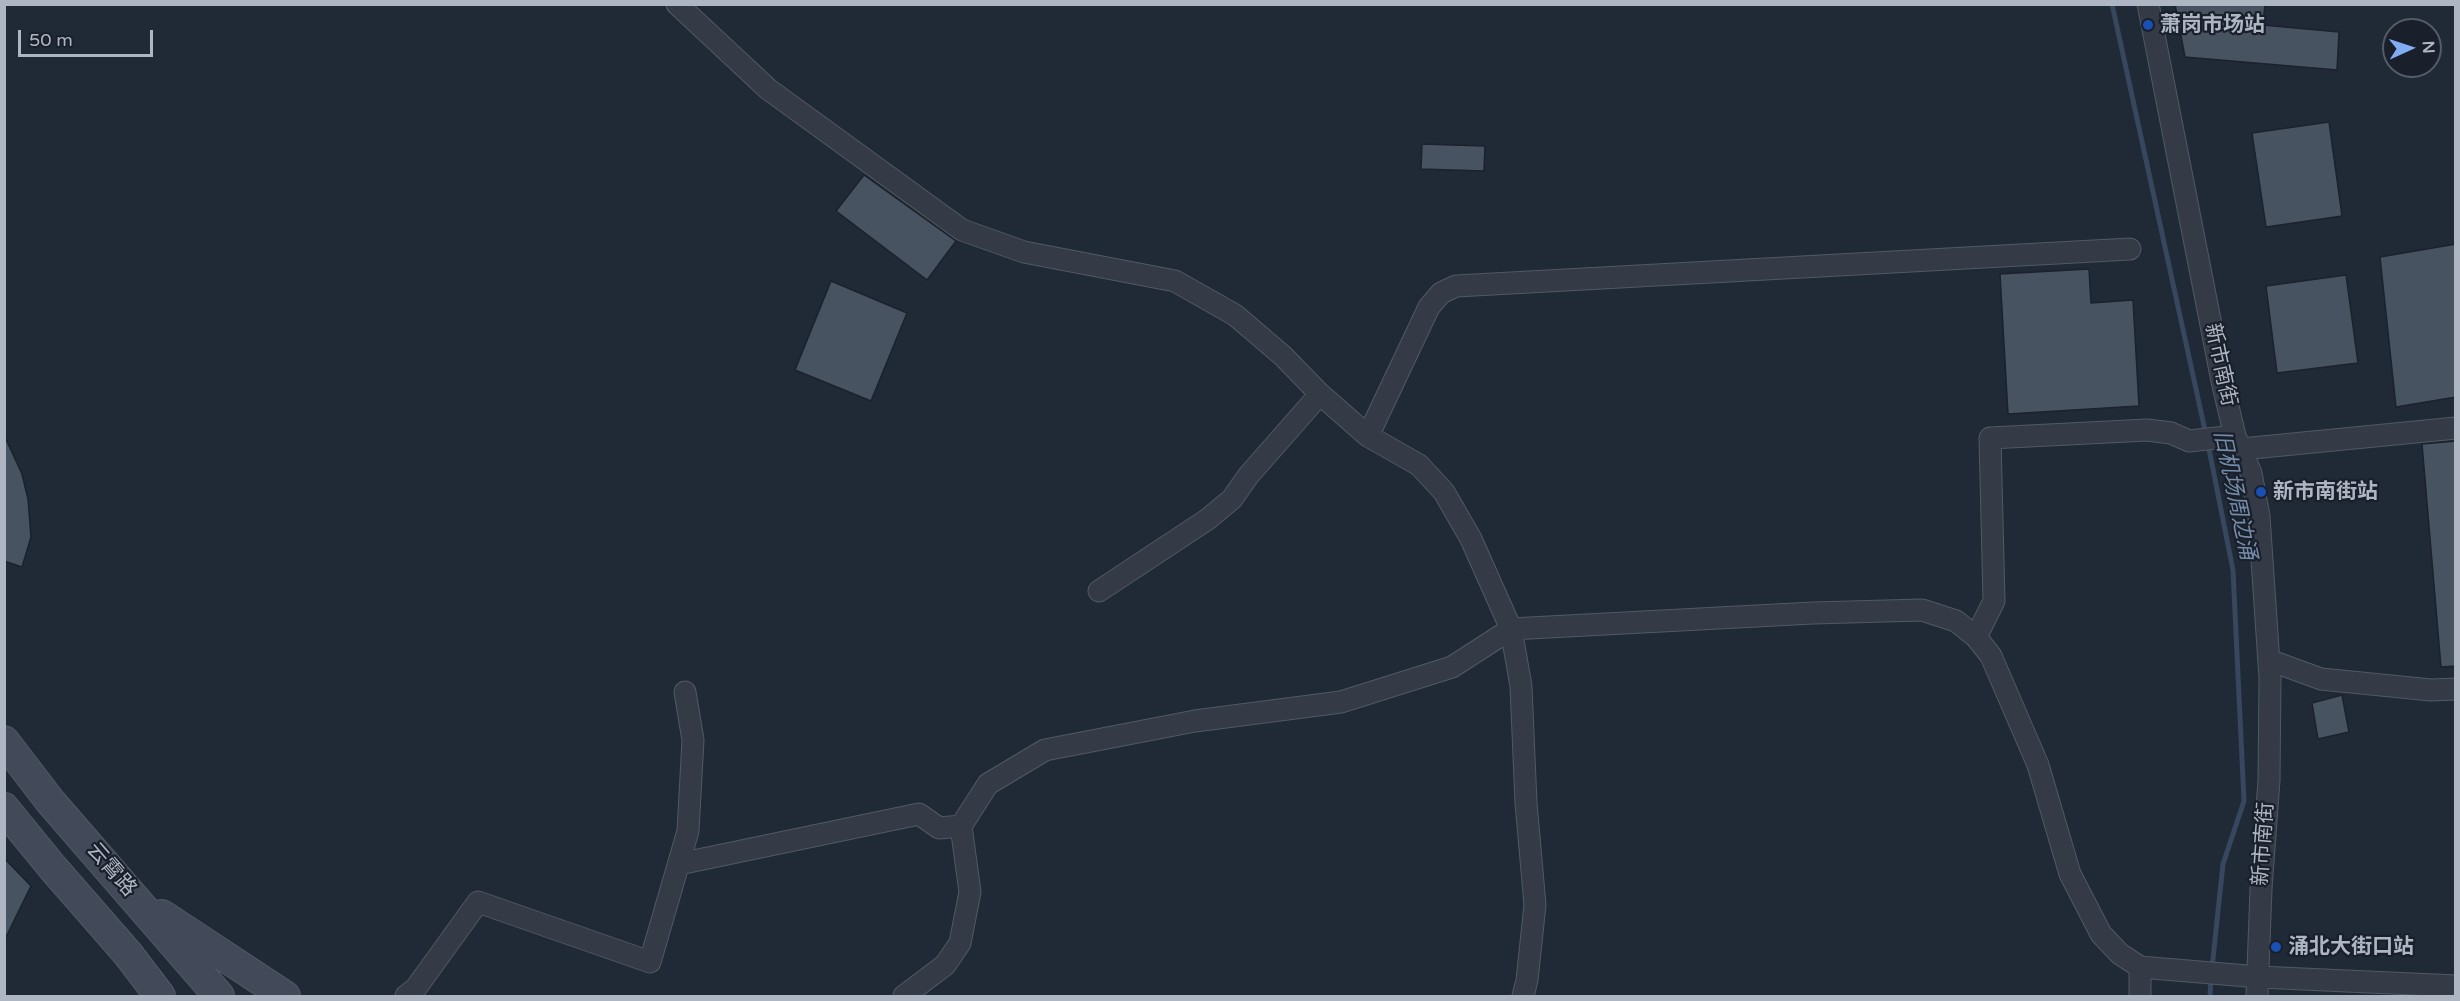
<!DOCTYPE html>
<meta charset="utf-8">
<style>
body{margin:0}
#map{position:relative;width:2460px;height:1001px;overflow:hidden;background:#202936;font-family:"Varela Round",sans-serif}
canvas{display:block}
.frame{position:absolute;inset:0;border:6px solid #aeb6c3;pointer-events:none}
.north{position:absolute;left:2382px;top:18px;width:60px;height:60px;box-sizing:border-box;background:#19202b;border:2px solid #555c68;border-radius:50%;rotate:87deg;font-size:16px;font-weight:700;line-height:24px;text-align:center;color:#aeb6c3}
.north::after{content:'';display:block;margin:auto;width:21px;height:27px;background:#82adf3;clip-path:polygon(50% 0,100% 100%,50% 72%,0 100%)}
.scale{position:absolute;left:18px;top:30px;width:135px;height:27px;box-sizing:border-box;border:3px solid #aeb6c3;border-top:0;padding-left:8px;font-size:18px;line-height:21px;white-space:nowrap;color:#aeb6c3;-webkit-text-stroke:4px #19202b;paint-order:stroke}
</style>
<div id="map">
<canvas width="2460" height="1001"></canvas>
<div class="frame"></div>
<div class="north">N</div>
<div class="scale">50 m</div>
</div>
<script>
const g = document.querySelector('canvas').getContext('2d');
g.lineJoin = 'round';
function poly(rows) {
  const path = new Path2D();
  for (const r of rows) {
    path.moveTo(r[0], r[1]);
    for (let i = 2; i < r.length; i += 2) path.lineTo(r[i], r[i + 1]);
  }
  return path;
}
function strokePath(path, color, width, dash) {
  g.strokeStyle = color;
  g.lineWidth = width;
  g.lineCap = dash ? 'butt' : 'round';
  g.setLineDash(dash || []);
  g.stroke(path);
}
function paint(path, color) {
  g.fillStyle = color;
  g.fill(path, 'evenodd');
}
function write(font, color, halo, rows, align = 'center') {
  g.font = font + ' "Varela Round","Noto Sans SC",sans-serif';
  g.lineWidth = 4.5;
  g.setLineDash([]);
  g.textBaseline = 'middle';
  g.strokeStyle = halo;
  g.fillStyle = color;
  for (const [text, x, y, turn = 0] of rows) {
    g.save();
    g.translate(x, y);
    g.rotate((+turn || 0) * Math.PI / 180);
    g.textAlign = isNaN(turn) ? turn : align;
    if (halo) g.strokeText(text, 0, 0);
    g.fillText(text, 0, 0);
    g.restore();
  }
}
strokePath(poly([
 [2112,4,2206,435],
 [2208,444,2233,570,2244,801,2223,864,2212,968],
 [2210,996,2211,977]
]), '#36475e', 5);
const building = poly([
 [2175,4,2265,4,2263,25,2339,32,2337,70,2185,57,2175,4],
 [2329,122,2342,216,2266,227,2252,133,2329,122],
 [1422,144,1485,146,1484,171,1421,169,1422,144],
 [864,175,956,241,927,280,836,211,864,175],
 [2456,244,2456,397,2396,407,2380,257,2456,244],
 [2089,269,2091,303,2133,300,2139,406,2008,414,2000,274,2089,269],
 [2346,275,2358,363,2277,373,2266,286,2346,275],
 [831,281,907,313,871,401,795,370,831,281],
 [4,435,22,474,28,499,31,537,22,567,4,561,4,435],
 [2456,441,2456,666,2441,667,2422,444,2456,441],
 [2342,695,2349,732,2318,739,2312,703,2342,695],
 [4,858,31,886,4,941,4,858]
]);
paint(building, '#485362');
strokePath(building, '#1b222d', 1.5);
const street = poly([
 [677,4,768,89,962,230,1024,252,1175,281,1235,315,1283,356,1320,394,1368,436,1419,465,1444,492,1471,539,1511,629,1521,686,1526,803,1535,905,1527,980,1523,996],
 [2148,4,2222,381,2235,436,2251,473,2259,516,2270,678,2269,780,2261,889,2257,996],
 [1368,436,1429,307,1441,293,1456,286,2130,249],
 [2242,449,2456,428],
 [1099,591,1208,519,1232,499,1248,476,1320,394],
 [1976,637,1994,601,1990,438,2147,430,2171,433,2189,441,2235,436],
 [2269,660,2321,679,2431,690,2456,689],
 [679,864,919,814,939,828,961,826],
 [406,996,416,988,478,902,650,962,688,831,693,740,685,692],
 [904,996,945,965,960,943,970,892,961,826,988,784,1045,750,1195,721,1341,702,1452,667,1511,629,1813,613,1922,610,1956,621,1976,637,1991,656,2038,765,2070,874,2101,934,2120,954,2140,967,2259,977,2456,986],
 [2140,996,2140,967]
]);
const secondary = poly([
 [4,741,50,801,219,996],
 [4,808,53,868,128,954,160,996],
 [162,915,285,996]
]);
strokePath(street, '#515964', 23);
strokePath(secondary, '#515964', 32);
strokePath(street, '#343b46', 21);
strokePath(secondary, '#424a59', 30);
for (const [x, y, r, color] of [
 [2148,25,6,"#1a4fb4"],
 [2261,492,6,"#1a4fb4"],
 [2276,947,6,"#1a4fb4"]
]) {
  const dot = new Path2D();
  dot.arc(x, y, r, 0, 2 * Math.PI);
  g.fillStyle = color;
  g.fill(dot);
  strokePath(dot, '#19202b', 2);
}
write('bold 21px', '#aeb6c3', '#19202b', [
 ["萧岗市场站",2160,25],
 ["新市南街站",2273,492],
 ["涌北大街口站",2288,947]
], 'left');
write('21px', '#aeb6c3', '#19202b', [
 ["新市南街",2220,365,78],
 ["新市南街",2264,844,-86],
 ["云霄路",111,870,49]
]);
write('italic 22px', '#768daa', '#19202b', [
 ["旧机场周边涌",2234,495,78]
]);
</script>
